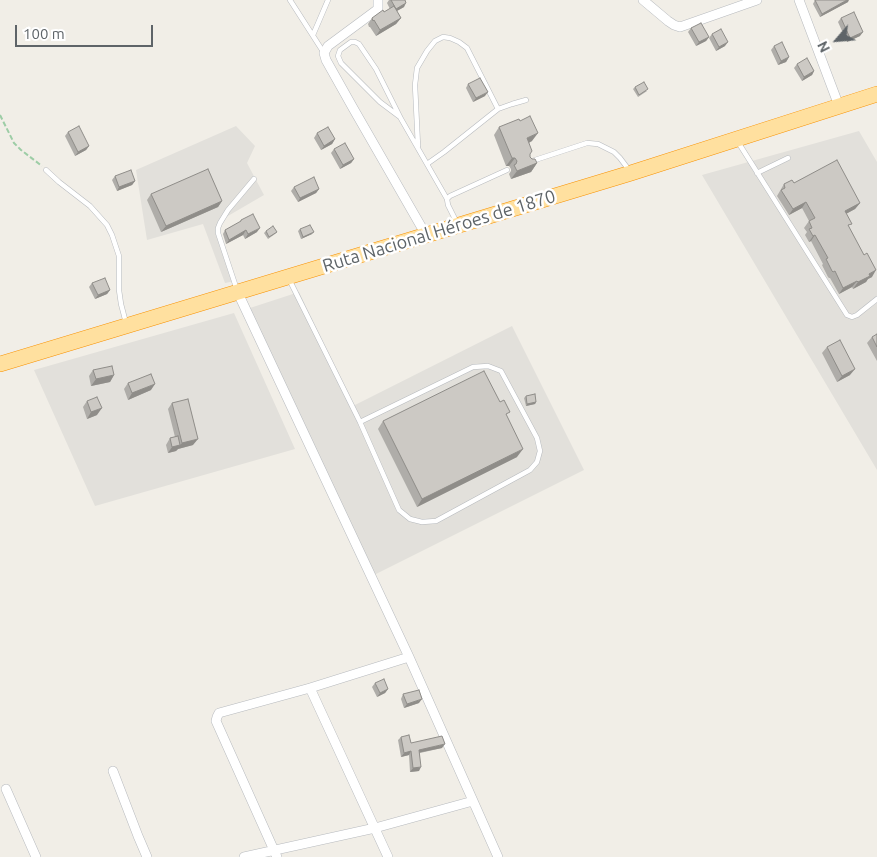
<!DOCTYPE html>
<meta charset="utf-8">
<style>
body{margin:0}
#map{position:relative;width:877px;height:857px;overflow:hidden;background:#f1eee7;font-family:Ubuntu,sans-serif}
canvas{display:block}
.north{position:absolute;left:812px;top:15px;width:50px;height:50px;-webkit-text-stroke:4px #fff;paint-order:stroke;rotate:243deg;font-size:14px;font-weight:700;line-height:20px;text-align:center;color:#5e6468}
.north::after{content:'';display:block;margin:auto;width:18px;height:22px;background:#5e6468;clip-path:polygon(50% 0,100% 100%,50% 72%,0 100%)}
.scale{position:absolute;left:15px;top:25px;width:138px;height:22px;box-sizing:border-box;border:2px solid #5e6468;border-top:0;padding-left:6px;font-size:15px;line-height:18px;white-space:nowrap;color:#5e6468;-webkit-text-stroke:4px #fff;paint-order:stroke}
</style>
<div id="map">
<canvas width="877" height="857"></canvas>
<div class="north">N</div>
<div class="scale">100 m</div>
</div>
<script>
const g = document.querySelector('canvas').getContext('2d');
g.lineJoin = 'round';
function paint(path, color) {
  g.fillStyle = color;
  g.fill(path, 'evenodd');
}
function poly(rows) {
  const path = new Path2D();
  for (const r of rows) {
    path.moveTo(r[0], r[1]);
    for (let i = 2; i < r.length; i += 2) path.lineTo(r[i], r[i + 1]);
  }
  return path;
}
function strokePath(path, color, width, dash) {
  g.strokeStyle = color;
  g.lineWidth = width;
  g.lineCap = dash ? 'butt' : 'round';
  g.setLineDash(dash || []);
  g.stroke(path);
}
function write(font, color, halo, rows, align = 'center') {
  g.font = font + ' Ubuntu,sans-serif';
  g.lineWidth = 5;
  g.setLineDash([]);
  g.textBaseline = 'middle';
  g.strokeStyle = halo;
  g.fillStyle = color;
  for (const [text, x, y, turn = 0] of rows) {
    g.save();
    g.translate(x, y);
    g.rotate((+turn || 0) * Math.PI / 180);
    g.textAlign = isNaN(turn) ? turn : align;
    if (halo) g.strokeText(text, 0, 0);
    g.fillText(text, 0, 0);
    g.restore();
  }
}
paint(poly([
 [236,126,255,146,247,163,264,195,221,220,216,234,235,281,225,283,203,224,147,240,136,170],
 [859,131,877,162,877,470,702,175],
 [299,292,353,406,512,326,584,470,374,575,250,308],
 [234,313,295,449,95,506,34,370]
]), '#e2e0db');
const service = poly([
 [290,0,324,53],
 [313,35,328,0],
 [400,117,380,102,341,63,338,56,340,50,351,42,355,42,359,44,376,69,400,117,447,199],
 [738,142,847,315,852,317,857,315,877,299],
 [418,146,415,85,417,68,427,51,435,41,443,37,450,38,459,42,467,48,498,109],
 [532,161,587,143,598,144,614,152,620,158,629,170],
 [427,164,444,152,498,109,512,104,526,100],
 [46,170,59,182,90,206,107,225,112,235,119,256,119,290,121,304,126,323],
 [757,173,788,158],
 [457,223,448,205,447,199,450,196,507,170],
 [289,279,360,422,399,510,410,519,422,522,436,521,530,470,537,462,540,451,537,438,501,371,488,366,473,367,360,422],
 [237,290,218,233,218,228,220,223,228,210,254,179]
]);
const minor = poly([
 [378,0,378,9,328,46,324,53,326,60,353,108,426,235],
 [643,0,668,21,674,25,680,27,757,0],
 [799,0,839,106],
 [238,293,409,657,498,857],
 [310,688,388,857],
 [113,771,138,836,147,857],
 [6,789,36,857],
 [244,857,375,828,473,801],
 [277,857,216,721,217,717,219,713,310,688,409,657]
]);
const trunk = poly([
 [0,364,631,173,877,94]
]);
strokePath(service, '#b7babe', 5.5);
strokePath(minor, '#b7babe', 10);
strokePath(trunk, '#f89100', 16);
strokePath(poly([
 [0,115,14,143,21,150,42,166]
]), '#9dcda6', 2, [5, 2.5]);
strokePath(service, '#fff', 4.5);
strokePath(minor, '#fff', 9);
strokePath(trunk, '#ffe09f', 15);
paint(poly([
 [389,0,405,0,404,7,397,11,401,18,396,24,376,36,370,27,369,27,368,24,372,18,390,9,387,3],
 [815,0,848,2,820,17,813,4],
 [841,18,860,36,847,42,838,22],
 [691,28,709,37,706,41,696,46,688,32],
 [712,34,725,46,716,51,709,38],
 [774,46,789,57,786,62,778,65,771,50],
 [797,64,814,71,812,75,802,81,794,68],
 [468,84,485,96,473,102,466,88],
 [635,87,647,91,638,97,633,89],
 [499,127,532,141,529,143,530,157,537,163,531,172,511,179,509,174,511,171,511,169,509,166,506,166,494,135],
 [68,132,89,146,86,150,75,156,65,136],
 [317,133,335,139,332,144,321,150,314,138],
 [334,149,354,159,351,163,340,169,331,153],
 [115,176,135,181,132,185,117,191,112,180],
 [794,183,860,203,855,209,846,214,849,227,872,277,868,279,866,282,853,289,852,287,839,294,830,278,829,278,828,277,822,265,823,264,811,241,809,242,805,235,807,232,804,228,809,221,802,208,789,215,777,196,784,184],
 [294,187,319,189,316,193,298,202,291,191],
 [151,194,222,201,218,207,161,232,147,200],
 [241,220,257,232,245,239,243,235,226,244,223,234,225,230,240,222],
 [300,229,312,234,301,239,298,231],
 [266,231,277,232,275,234,268,239,264,233],
 [92,283,110,290,107,294,95,299,89,287],
 [877,334,877,361,867,343,872,337],
 [827,347,850,375,837,382,822,353],
 [93,370,114,375,110,382,91,386,89,376],
 [128,383,151,390,128,400,124,389],
 [526,396,536,402,535,404,526,406,524,398],
 [87,401,97,415,87,419,83,407],
 [172,403,193,445,178,449,176,451,168,453,166,445,170,438,175,437,168,409],
 [507,417,517,457,417,507,378,429,383,421],
 [375,683,388,689,385,693,377,697,372,687],
 [403,694,419,703,404,708,401,699],
 [401,737,411,743,442,748,420,753,419,771,410,772,409,755,401,757,398,740]
]), '#afada9');
paint(poly([
 [847,0,849,0,848,2,820,17,822,14],
 [406,3,404,7,393,13,396,9],
 [401,18,396,24,376,36,380,30],
 [863,32,860,36,847,42,850,38],
 [709,37,706,41,696,46,699,42],
 [728,42,725,46,716,51,719,47],
 [789,57,786,62,778,65,781,61],
 [814,71,812,75,802,81,804,77],
 [488,92,485,96,473,102,476,98],
 [538,133,532,141,521,146,527,138],
 [335,139,332,144,321,150,324,146],
 [89,146,86,150,75,156,78,152],
 [512,158,515,158,509,166,506,166],
 [354,159,351,163,340,169,343,165],
 [537,163,531,172,511,179,517,171],
 [135,181,132,185,117,191,119,187],
 [319,189,316,193,298,202,300,198],
 [222,201,218,207,161,232,166,226],
 [806,202,802,208,789,215,793,209],
 [860,203,855,209,840,217,845,211],
 [260,228,257,232,245,239,248,234],
 [246,230,243,235,226,244,229,240],
 [314,232,312,234,301,239,303,237],
 [815,235,811,241,809,242,813,236],
 [876,270,872,277,868,279,866,282,853,289,858,282,869,274],
 [857,281,852,287,839,294,843,288],
 [110,290,107,294,95,299,98,295],
 [855,369,850,375,837,382,842,376],
 [114,375,110,382,91,386,96,379],
 [155,384,151,390,128,400,132,393],
 [536,402,535,404,526,406,527,404],
 [102,408,97,415,87,419,91,412],
 [198,439,193,445,178,449,176,451,168,453,172,447,180,445,182,443],
 [523,449,517,457,417,507,422,499],
 [388,689,385,693,377,697,380,693],
 [422,699,419,703,404,708,407,704],
 [445,744,442,748,417,753,419,750],
 [411,751,409,755,401,757,404,753],
 [421,767,419,771,410,772,413,768]
]), '#8f8d89');
const building = poly([
 [391,0,405,0,406,3,396,9,391,0],
 [815,0,847,0,822,14,815,0],
 [394,6,401,18,380,30,374,20,373,21,372,18,383,10,384,12,394,6],
 [854,12,863,32,850,38,841,18,854,12],
 [701,23,709,37,699,42,691,28,701,23],
 [721,29,728,42,719,47,712,34,721,29],
 [782,42,789,57,781,61,774,46,782,42],
 [807,58,814,71,804,77,797,64,807,58],
 [480,78,488,92,476,98,468,84,480,78],
 [644,82,648,89,639,95,635,87,644,82],
 [530,116,538,133,527,138,532,151,530,154,530,157,532,159,535,159,537,163,517,171,514,165,516,164,517,161,515,158,512,158,499,127,519,119,520,121,530,116],
 [79,126,89,146,78,152,68,132,79,126],
 [328,127,335,139,324,146,317,133,328,127],
 [345,143,354,159,343,165,334,149,345,143],
 [837,160,860,203,845,211,852,224,848,225,864,255,867,253,876,270,869,274,870,276,858,282,857,281,843,288,835,271,833,272,832,271,826,259,828,258,815,235,813,236,809,229,812,228,809,221,815,218,806,202,793,209,781,190,785,188,784,184,792,180,794,183,837,160],
 [208,169,222,201,166,226,151,194,208,169],
 [131,170,135,181,119,187,115,176,131,170],
 [314,177,319,189,300,198,294,187,314,177],
 [253,214,260,228,248,234,246,230,229,240,225,230,241,221,241,220,253,214],
 [310,225,314,232,303,237,300,229,310,225],
 [273,226,277,232,269,237,266,231,273,226],
 [105,278,110,290,98,295,92,283,105,278],
 [877,334,877,347,872,337,877,334],
 [840,340,855,369,842,376,827,347,840,340],
 [112,366,114,375,96,379,93,370,112,366],
 [484,371,500,402,504,400,510,412,506,414,523,449,422,499,383,421,484,371],
 [151,374,155,384,132,393,128,383,151,374],
 [535,394,536,402,527,404,526,396,535,394],
 [97,397,102,408,91,412,87,401,97,397],
 [188,399,198,439,182,443,172,403,188,399],
 [178,436,180,445,172,447,170,438,178,436],
 [384,679,388,689,380,693,375,683,384,679],
 [419,690,422,699,407,704,403,694,419,690],
 [409,735,411,743,442,736,445,744,419,750,421,767,413,768,411,751,404,753,401,737,409,735]
]);
paint(building, '#ccc9c4');
strokePath(building, '#8f8d89', 1);
write('18px', '#5e6468', '#fff', [
 ["Ruta Nacional Héroes de 1870",439,231,-17]
]);
</script>
